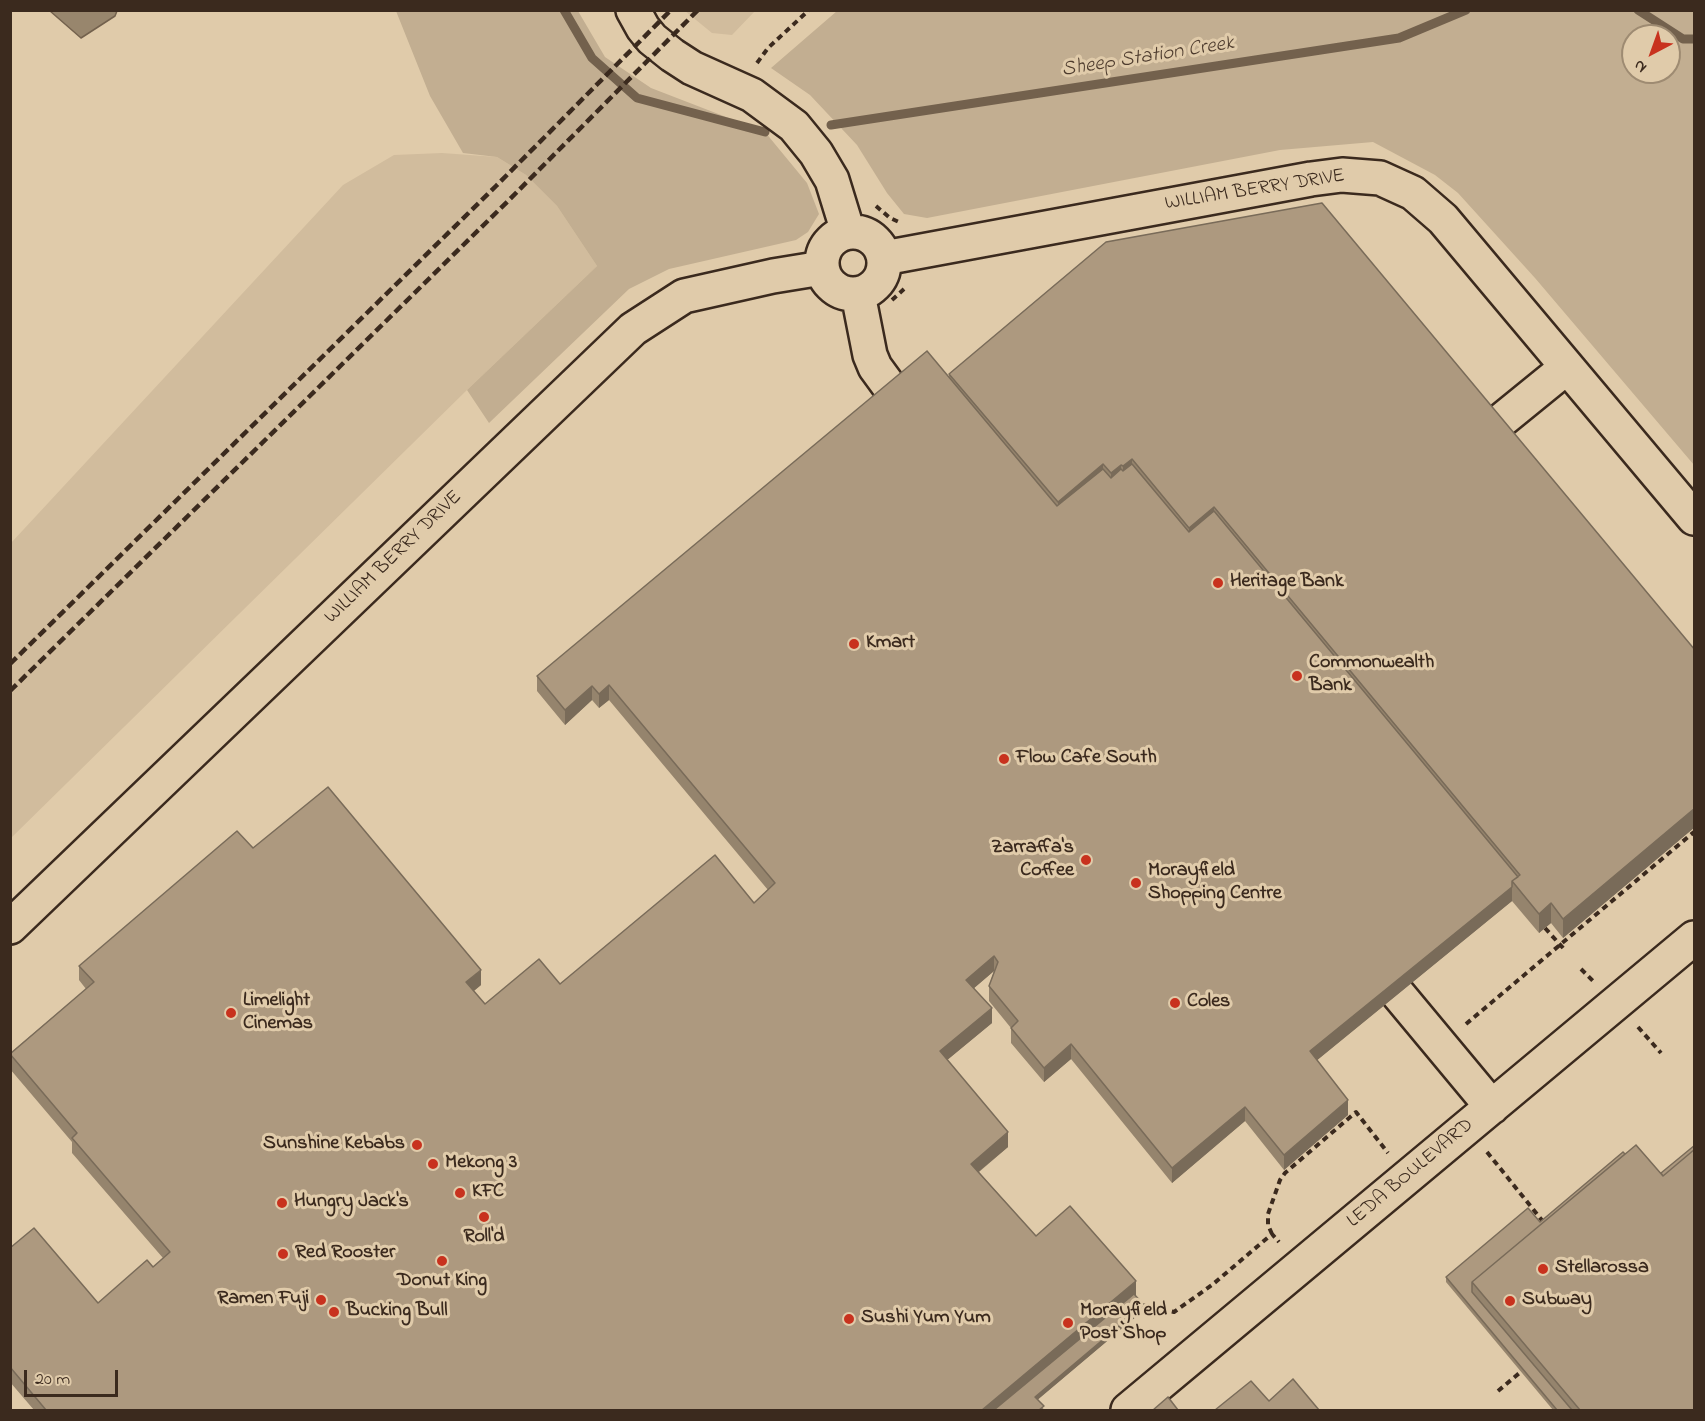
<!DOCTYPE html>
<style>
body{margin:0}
#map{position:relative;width:1705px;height:1421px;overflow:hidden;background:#e0cbaa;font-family:"Indie Flower",sans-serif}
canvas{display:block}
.frame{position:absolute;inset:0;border:12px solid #3b2a1e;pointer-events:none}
.north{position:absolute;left:1621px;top:24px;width:60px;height:60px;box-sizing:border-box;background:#e0cbaa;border:2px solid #9e8b72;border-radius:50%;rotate:221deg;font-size:16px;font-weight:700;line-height:24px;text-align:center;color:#3b2a1e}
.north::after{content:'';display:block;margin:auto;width:21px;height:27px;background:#c8321e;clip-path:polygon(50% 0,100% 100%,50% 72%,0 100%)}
.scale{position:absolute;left:24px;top:1370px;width:94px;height:27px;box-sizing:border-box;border:3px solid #3b2a1e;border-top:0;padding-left:8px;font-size:18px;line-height:21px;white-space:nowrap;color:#3b2a1e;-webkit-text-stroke:4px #e0cbaa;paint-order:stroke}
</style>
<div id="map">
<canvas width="1705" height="1421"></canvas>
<div class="frame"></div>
<div class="north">N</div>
<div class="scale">20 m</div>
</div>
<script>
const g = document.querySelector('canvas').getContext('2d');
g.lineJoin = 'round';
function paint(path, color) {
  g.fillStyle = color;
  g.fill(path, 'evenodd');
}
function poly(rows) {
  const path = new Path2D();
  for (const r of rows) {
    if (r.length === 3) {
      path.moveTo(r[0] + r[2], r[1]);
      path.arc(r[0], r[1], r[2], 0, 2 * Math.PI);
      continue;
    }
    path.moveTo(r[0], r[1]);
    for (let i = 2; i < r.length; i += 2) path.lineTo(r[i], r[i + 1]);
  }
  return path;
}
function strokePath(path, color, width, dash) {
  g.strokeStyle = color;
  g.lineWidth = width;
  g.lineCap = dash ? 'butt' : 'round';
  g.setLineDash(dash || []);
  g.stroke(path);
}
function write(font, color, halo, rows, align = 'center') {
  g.font = font + ' "Indie Flower",sans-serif';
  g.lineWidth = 6;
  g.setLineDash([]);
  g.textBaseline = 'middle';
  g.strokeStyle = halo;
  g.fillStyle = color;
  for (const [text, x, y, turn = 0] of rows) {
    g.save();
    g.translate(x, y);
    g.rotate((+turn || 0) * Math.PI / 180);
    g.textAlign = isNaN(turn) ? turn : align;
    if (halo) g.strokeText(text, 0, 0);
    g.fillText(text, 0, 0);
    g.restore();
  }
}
paint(poly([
 [685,11,755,11,732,35,712,33],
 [442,153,497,157,526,175,557,206,597,266,467,390,11,838,11,543,343,185,394,155]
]), '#d1bc9d');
paint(poly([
 [396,11,578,11,605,57,651,88,765,132,807,183,819,214,808,232,796,240,669,269,629,289,489,423,467,390,597,266,557,206,526,175,497,157,463,153,430,96],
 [837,11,1694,11,1694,465,1535,278,1458,193,1435,175,1373,142,1280,150,927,218,904,214,887,193,857,145,810,95,771,68],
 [1633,36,1669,36,1669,72,1633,72]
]), '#c2ae91');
const water = poly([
 [50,11,117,11,115,16,81,38,50,11]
]);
paint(water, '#98866d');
strokePath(water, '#73614d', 1.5);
strokePath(poly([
 [564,10,592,58,637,98,765,132],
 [1638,10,1683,39,1694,39],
 [831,125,1399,38,1466,10]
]), '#73614d', 9);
const minor = poly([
 [633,10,643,28,652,39,672,55,692,68,752,95,794,126,816,153,832,180,848,232],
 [853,263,31],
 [884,258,1311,179,1342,175,1380,178,1413,193,1443,219,1694,518],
 [858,294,870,355,875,367,894,393],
 [1492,428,1567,367],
 [10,927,633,329,684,296,773,276,822,268],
 [1398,994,1492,1107],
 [1128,1410,1694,938]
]);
strokePath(minor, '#3b2a1e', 38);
strokePath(poly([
 [757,63,768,48,809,10],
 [876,206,890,218,899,222],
 [892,300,904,289],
 [1545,928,1564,949],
 [1581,969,1593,981],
 [1466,1024,1694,832],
 [1638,1027,1661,1053],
 [1487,1152,1545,1224],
 [1272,1234,1268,1225,1268,1214,1280,1180,1285,1173,1356,1112,1388,1153],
 [1141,1305,1174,1312,1212,1285,1272,1234,1279,1242],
 [1498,1391,1523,1370]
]), '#3b2a1e', 4, [6, 4.5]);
strokePath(minor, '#e0cbaa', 33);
strokePath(poly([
 [10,664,496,186,671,10],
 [10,691,508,201,698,10]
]), '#3b2a1e', 4.5, [9, 4.5]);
paint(poly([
 [949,374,1695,650,1695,827,1563,938,1551,923,1539,933,1512,901,1317,1060,1348,1115,1284,1170,1245,1121,1172,1183,1071,1059,1044,1082,1011,1043,1011,1028,989,1001,989,986,994,971,974,988,992,1023,947,1060,1008,1147,979,1172,1036,1236,1136,1296,1144,1310,1038,1399,1044,1410,34,1410,10,1382,10,1248,98,1303,153,1267,163,1258,72,1153,72,1142,10,1069,10,1053,86,989,79,980,79,966,253,848,481,985,474,991,485,1004,560,984,754,903,768,890,609,700,599,708,592,700,565,725,537,691,537,676,949,378],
 [1625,1154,1695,1410,1553,1410,1446,1282,1446,1277,1540,1222]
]), '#95846d');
paint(poly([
 [1132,459,1132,478,1123,486,1123,466],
 [1103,464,1103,483,1058,521,1058,502],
 [1121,465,1121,484,1111,493,1111,473],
 [1214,507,1214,526,1189,547,1189,528],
 [609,685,609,700,599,708,599,694],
 [592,686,592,700,565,725,565,710],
 [1695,808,1695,827,1563,938,1563,919],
 [1512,887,1512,901,1310,1066,1310,1051],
 [1551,903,1551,923,1539,933,1539,914],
 [994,956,994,971,966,995,966,980],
 [481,970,481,985,466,997,466,982],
 [992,1008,992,1023,940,1066,940,1051],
 [1071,1044,1071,1059,1044,1082,1044,1068],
 [1348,1100,1348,1115,1284,1170,1284,1155],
 [1245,1107,1245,1121,1172,1183,1172,1168],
 [1008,1132,1008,1147,971,1178,971,1164],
 [1136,1281,1136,1296,999,1410,982,1410],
 [1144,1305,1144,1310,1035,1402,1035,1397]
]), '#796b59');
const building = poly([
 [1322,203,1695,650,1695,808,1563,919,1551,903,1539,914,1512,881,1520,875,1214,507,1189,528,1132,459,1123,466,1121,465,1111,473,1103,464,1058,502,949,374,1106,242,1322,203],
 [927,351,1057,506,1103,469,1111,478,1121,469,1123,471,1132,464,1189,532,1214,511,1518,877,1512,881,1512,887,1310,1051,1348,1100,1284,1155,1245,1107,1172,1168,1071,1044,1044,1068,1011,1028,1018,1021,989,986,998,962,994,956,966,980,992,1008,940,1051,1008,1132,971,1164,1036,1236,1070,1206,1136,1281,982,1410,46,1410,10,1367,10,1248,34,1228,98,1303,147,1260,153,1267,170,1252,72,1138,77,1133,10,1054,94,982,79,966,237,831,253,848,328,787,481,970,466,982,485,1004,539,959,560,984,715,855,754,903,775,883,609,685,599,694,592,686,565,710,537,676,927,351],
 [1636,1145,1663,1176,1695,1149,1695,1410,1580,1410,1472,1282,1636,1145],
 [1695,1145,1695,1149,1663,1176,1661,1173,1695,1145],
 [1623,1152,1625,1154,1472,1282,1472,1292,1572,1410,1557,1410,1446,1277,1528,1208,1540,1222,1623,1152],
 [1134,1294,1144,1305,1035,1397,1044,1406,1039,1410,994,1410,1134,1294],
 [1293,1379,1319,1410,1215,1410,1251,1381,1269,1401,1293,1379],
 [1168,1397,1178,1410,1153,1410,1168,1397]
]);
paint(building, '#ad997f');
strokePath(building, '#796b59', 1.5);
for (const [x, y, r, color] of [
 [1218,583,6,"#c8321e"],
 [854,644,6,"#c8321e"],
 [1297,676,6,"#c8321e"],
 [1004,759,6,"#c8321e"],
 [1086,860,6,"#c8321e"],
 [1136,883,6,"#c8321e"],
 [1175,1003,6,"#c8321e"],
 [231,1013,6,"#c8321e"],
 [417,1145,6,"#c8321e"],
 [433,1164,6,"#c8321e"],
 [460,1193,6,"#c8321e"],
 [282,1203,6,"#c8321e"],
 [484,1217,6,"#c8321e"],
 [283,1254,6,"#c8321e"],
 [442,1261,6,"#c8321e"],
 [1543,1269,6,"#c8321e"],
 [321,1300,6,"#c8321e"],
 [1510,1301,6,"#c8321e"],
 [334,1312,6,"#c8321e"],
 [849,1319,6,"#c8321e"],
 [1068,1323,6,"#c8321e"]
]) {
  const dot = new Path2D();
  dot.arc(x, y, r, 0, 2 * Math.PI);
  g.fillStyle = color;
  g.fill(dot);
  strokePath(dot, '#e0cbaa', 2);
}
write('20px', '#3b2a1e', '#e0cbaa', [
 ["WILLIAM BERRY DRIVE",1255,191,-9],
 ["WILLIAM BERRY DRIVE",394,558,-44],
 ["LEDA BOULEVARD",1411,1174,-40]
]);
write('bold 20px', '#3b2a1e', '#e0cbaa', [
 ["Heritage Bank",1230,583],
 ["Kmart",866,644],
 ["Commonwealth",1309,664],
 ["Bank",1309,687],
 ["Flow Cafe South",1016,759],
 ["Zarraffa's",1074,849,"right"],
 ["Coffee",1074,872,"right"],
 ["Morayfield",1148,872],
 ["Shopping Centre",1148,895],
 ["Limelight",243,1002],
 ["Cinemas",243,1025],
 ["Coles",1187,1003],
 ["Sunshine Kebabs",405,1145,"right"],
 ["Mekong 3",445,1164],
 ["KFC",472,1193],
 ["Hungry Jack's",294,1203],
 ["Roll'd",484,1238,"center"],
 ["Red Rooster",295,1254],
 ["Stellarossa",1555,1269],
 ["Donut King",442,1282,"center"],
 ["Ramen Fuji",309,1300,"right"],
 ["Subway",1522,1301],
 ["Bucking Bull",346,1312],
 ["Morayfield",1080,1312],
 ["Post Shop",1080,1335],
 ["Sushi Yum Yum",861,1319]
], 'left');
write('italic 21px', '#4e3c2e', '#e0cbaa', [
 ["Sheep Station Creek",1148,58,-9]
]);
</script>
